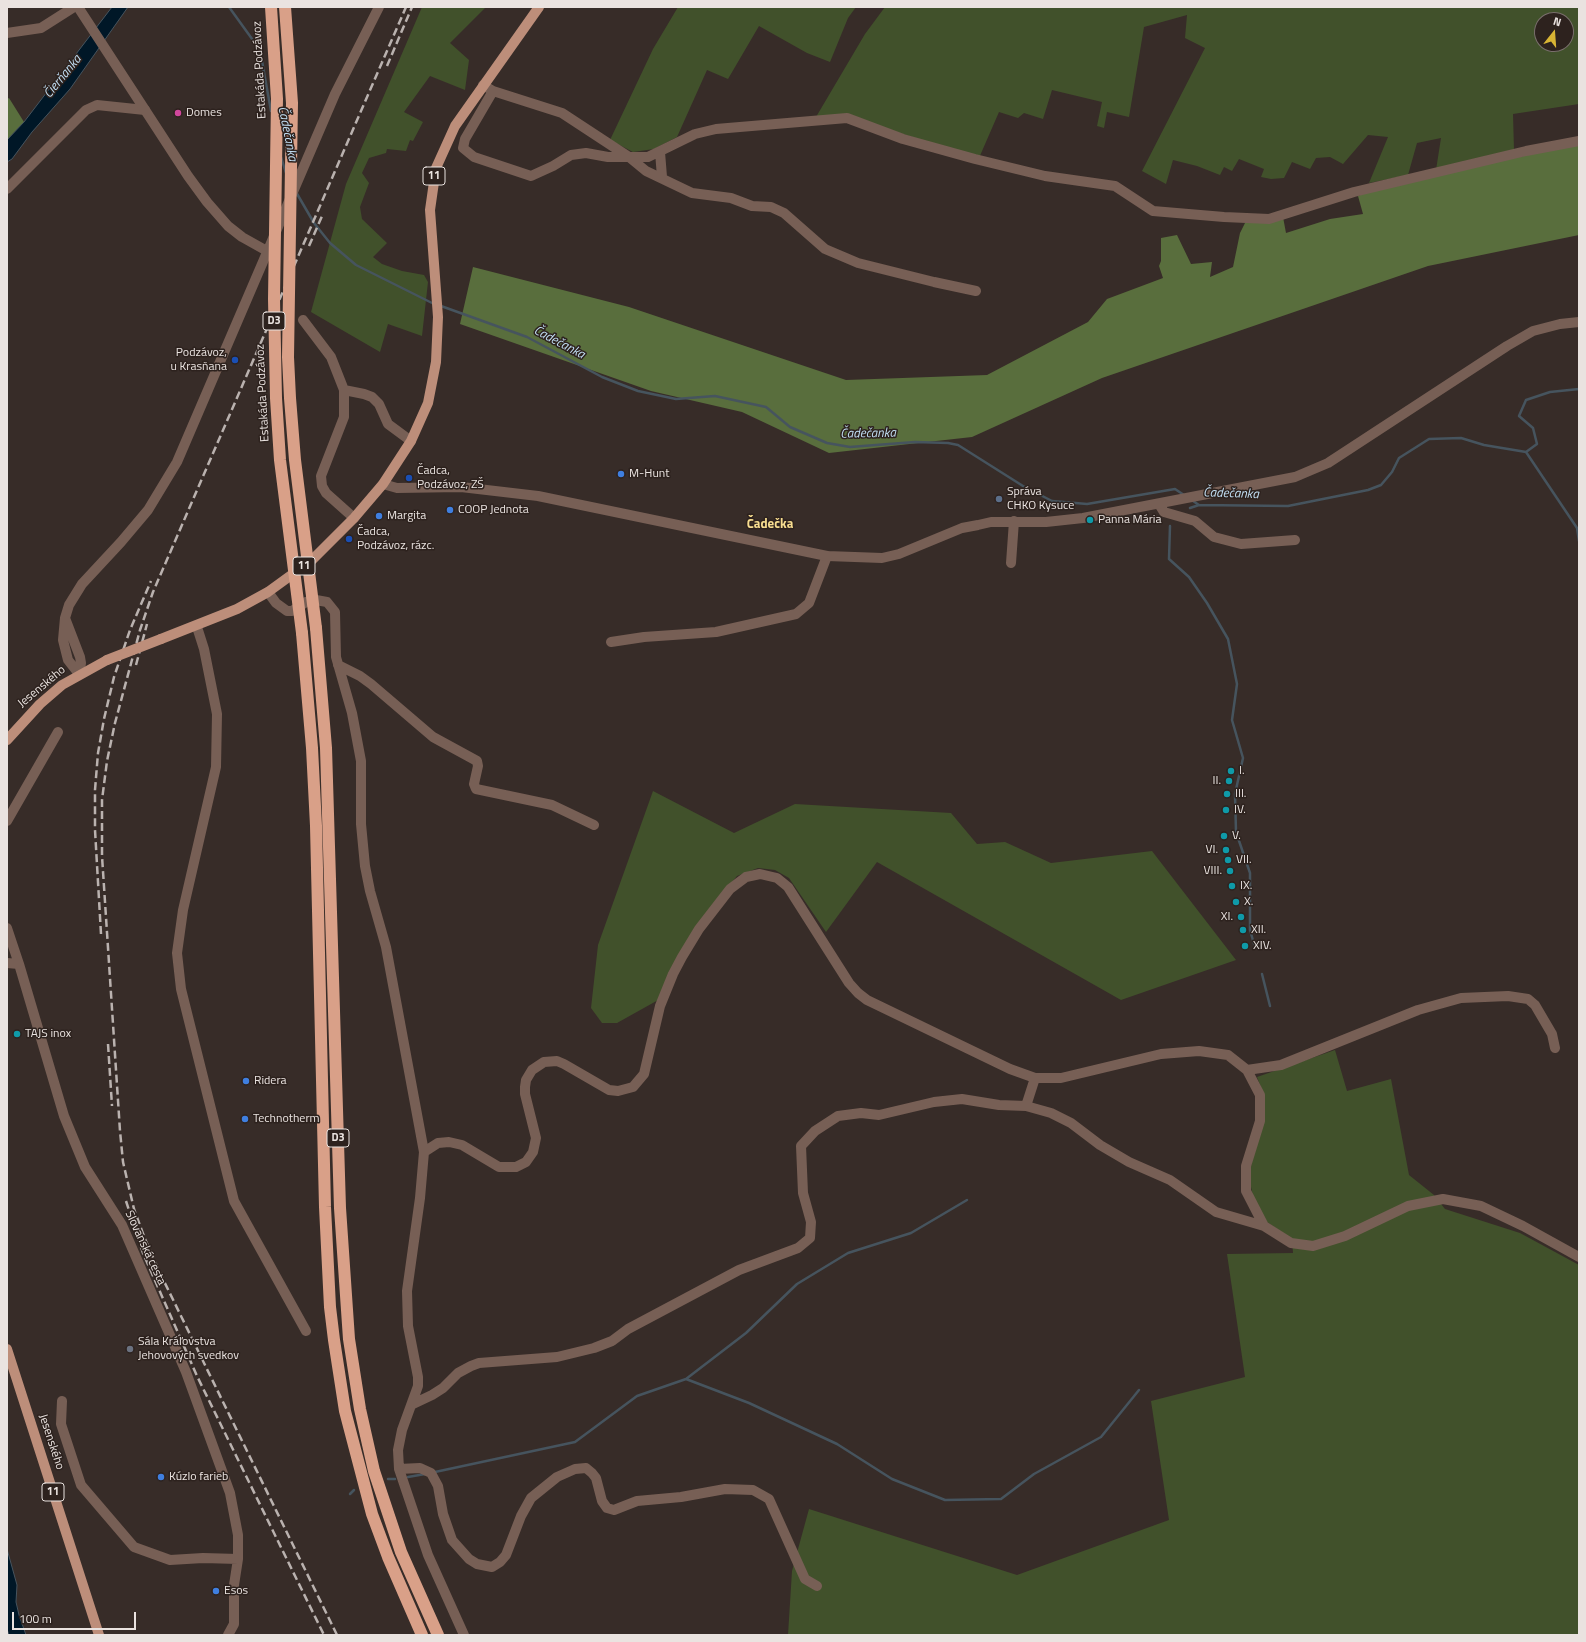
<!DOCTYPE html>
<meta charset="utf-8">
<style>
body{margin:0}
#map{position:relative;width:1586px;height:1642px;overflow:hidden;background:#372c28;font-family:"Titillium Web",sans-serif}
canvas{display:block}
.frame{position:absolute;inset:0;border:8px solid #eae3e0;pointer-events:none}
.north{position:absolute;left:1534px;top:12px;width:40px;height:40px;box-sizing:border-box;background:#2d221e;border:1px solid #796f6c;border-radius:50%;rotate:17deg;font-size:11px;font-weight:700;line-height:16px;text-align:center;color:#eae3e0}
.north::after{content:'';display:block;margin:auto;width:14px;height:18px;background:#d8b434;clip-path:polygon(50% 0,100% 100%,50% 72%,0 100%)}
.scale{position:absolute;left:12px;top:1612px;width:124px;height:18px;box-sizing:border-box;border:2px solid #eae3e0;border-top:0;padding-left:5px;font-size:12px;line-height:14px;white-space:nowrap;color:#eae3e0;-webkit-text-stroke:3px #2d221e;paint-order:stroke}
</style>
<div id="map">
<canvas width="1586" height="1642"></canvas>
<div class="frame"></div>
<div class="north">N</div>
<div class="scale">100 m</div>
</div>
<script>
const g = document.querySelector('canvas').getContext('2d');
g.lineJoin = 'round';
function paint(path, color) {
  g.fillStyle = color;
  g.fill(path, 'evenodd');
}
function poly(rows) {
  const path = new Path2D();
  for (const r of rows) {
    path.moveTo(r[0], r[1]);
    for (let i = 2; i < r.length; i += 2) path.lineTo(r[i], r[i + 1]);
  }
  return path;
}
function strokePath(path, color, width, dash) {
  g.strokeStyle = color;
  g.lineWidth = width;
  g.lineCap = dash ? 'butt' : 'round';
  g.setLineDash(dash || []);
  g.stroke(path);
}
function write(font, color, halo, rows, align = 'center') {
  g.font = font + ' "Titillium Web",sans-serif';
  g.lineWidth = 3;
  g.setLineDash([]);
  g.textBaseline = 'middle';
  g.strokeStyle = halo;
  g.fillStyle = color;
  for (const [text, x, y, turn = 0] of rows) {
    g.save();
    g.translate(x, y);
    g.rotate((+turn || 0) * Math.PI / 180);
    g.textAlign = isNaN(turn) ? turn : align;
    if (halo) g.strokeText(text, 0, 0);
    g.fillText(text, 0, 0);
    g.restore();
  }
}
paint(poly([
 [422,7,486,7,450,43,469,60,465,90,430,76,404,112,423,122,413,141,410,140,406,151,387,149,386,153,369,158,362,173,369,183,360,207,362,219,387,243,373,257,382,264,402,271,424,275,428,282,422,336,388,324,380,352,311,312,346,184],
 [678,7,856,7,848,18,830,62,807,53,759,26,728,79,707,70,677,137,654,149,633,152,610,140,653,49],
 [885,7,1579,7,1579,104,1513,114,1514,150,1436,170,1441,138,1417,143,1408,175,1369,183,1388,137,1368,135,1343,164,1330,157,1316,158,1310,169,1292,162,1284,178,1271,179,1261,177,1264,169,1239,159,1232,171,1224,167,1220,175,1197,166,1173,160,1166,184,1142,171,1205,48,1185,38,1187,15,1144,27,1129,117,1107,112,1104,128,1097,126,1102,102,1052,90,1043,119,1024,113,1018,118,999,112,979,158,845,116,816,117,865,34],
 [1542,20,1566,20,1566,44,1542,44],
 [653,791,734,833,795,804,951,813,977,844,1005,842,1051,863,1152,851,1236,960,1121,1000,877,862,826,932,789,878,775,870,758,868,737,876,721,895,660,999,617,1023,602,1023,591,1008,598,945],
 [1335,1050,1347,1091,1391,1079,1409,1175,1434,1195,1445,1209,1520,1233,1579,1265,1579,1635,788,1635,792,1571,809,1509,1017,1575,1169,1520,1151,1401,1245,1377,1227,1254,1293,1253,1292,1239,1267,1222,1255,1205,1251,1187,1251,1166,1264,1095,1257,1077]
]), '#41512b');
paint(poly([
 [9,98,24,122,7,140,7,99],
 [1579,144,1579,235,1428,266,1102,378,972,437,829,453,742,412,651,391,460,324,473,267,629,307,846,380,987,375,1088,322,1107,299,1163,278,1159,266,1161,261,1161,238,1177,235,1191,264,1212,262,1210,277,1233,267,1240,233,1245,223,1283,217,1286,233,1330,219,1363,214,1358,196,1378,187]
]), '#596e3d');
const water = poly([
 [112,7,128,7,70,89,32,132,12,159,7,162,7,140,24,122,112,7],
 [7,1549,17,1585,16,1602,19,1615,26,1635,9,1635,7,1629,7,1549]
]);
paint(water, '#001727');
strokePath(water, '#46545e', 1);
strokePath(poly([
 [229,7,260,50,271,111],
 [281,157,286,173],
 [296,192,314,223,330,243,356,265,434,304],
 [441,306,527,337,602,377,638,391,676,399,715,396,766,407,790,427,827,443,850,447,915,442,948,443,958,445,1023,486,1052,501,1087,504,1175,489,1184,495],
 [1526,452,1577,528,1579,541],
 [1193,501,1199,505,1288,506,1368,490,1381,485,1392,472,1399,458,1429,439,1461,438,1484,445,1526,452,1537,444,1533,428,1519,416,1526,400,1550,392,1579,389],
 [1190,508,1199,505],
 [1170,526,1169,559,1189,577,1207,603,1228,639,1237,684,1232,720,1243,758,1235,794,1236,832,1250,873,1250,930,1254,944],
 [1262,974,1270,1006],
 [686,1379,749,1403,837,1444,892,1479,945,1500,1001,1499,1034,1474,1101,1437,1139,1390],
 [435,1472,575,1442,637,1396,686,1379,746,1333,797,1284,848,1253,911,1233,967,1200],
 [408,1477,425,1474],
 [388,1479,395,1479],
 [350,1494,354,1490]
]), '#46545e', 2.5);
strokePath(poly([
 [7,33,41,28,74,7],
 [483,85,493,91,562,113,629,157,648,157,695,134,716,129,847,118,903,139,975,159,1045,176,1115,186,1153,211,1224,217,1269,219,1354,192,1526,151,1579,141],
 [493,91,465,139,463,148,474,157,531,176,553,166,571,155,586,153,608,157,629,157,646,171,692,193,731,198,752,206,771,207,784,213,825,249,858,263,934,282,976,291],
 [660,152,662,177],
 [7,189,86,110,97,105,145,110],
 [303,320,331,357,344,390,344,417,321,476,322,486,326,493,354,518],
 [344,390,364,394,372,397,379,404,388,424,411,441],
 [1159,504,1164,512,1195,521,1214,537,1241,544,1295,540],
 [1011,563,1014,521],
 [268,592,276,603,287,611,292,611,306,602,316,600,327,602,335,612,336,657,352,713,361,761,361,824,365,866,370,891,386,947,424,1152,420,1198,407,1291,408,1326,418,1377,418,1386,402,1430,398,1450,399,1469,428,1555,464,1635],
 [197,627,204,649,217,714,216,767,183,910,177,953,181,989,234,1201,306,1331],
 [611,642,644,637,716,632,796,614,809,603,827,556],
 [338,665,360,676,371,684,433,737,477,761,478,766,474,784,476,789,552,805,594,825],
 [7,821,58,732],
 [7,928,19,964,64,1116,85,1167,122,1225,186,1372,230,1493,238,1535,238,1559,234,1585,234,1624,228,1635],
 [7,963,19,964],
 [1247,1070,1281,1065,1418,1010,1461,998,1508,996,1528,999,1535,1005,1552,1034,1555,1048],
 [1026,1106,1035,1078],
 [424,1152,438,1143,449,1142,462,1145,499,1167,516,1167,526,1162,533,1152,536,1138,525,1094,525,1087,526,1080,532,1070,544,1062,557,1061,564,1064,609,1090,618,1091,633,1087,644,1074,660,1006,673,974,682,957,699,929,730,889,746,877,760,874,777,878,788,887,849,983,858,993,867,1000,1010,1069,1035,1078,1061,1078,1161,1054,1199,1051,1228,1055,1247,1070,1260,1095,1260,1121,1246,1166,1246,1191,1264,1226,1291,1243,1313,1246,1345,1236,1408,1206,1443,1199,1481,1206,1523,1226,1579,1257],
 [62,1401,61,1424,81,1485,134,1547,170,1560,203,1558,238,1559],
 [413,1404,432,1395,443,1388,458,1373,471,1366,479,1363,557,1357,594,1348,612,1341,628,1329,739,1270,798,1248,810,1238,811,1222,803,1193,801,1146,815,1131,838,1116,861,1113,879,1115,934,1102,962,1099,999,1105,1026,1106,1051,1113,1071,1123,1100,1145,1129,1162,1170,1180,1216,1212,1264,1226],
 [399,1469,420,1468,431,1473,438,1486,443,1514,452,1540,469,1559,477,1564,492,1567,500,1562,506,1555,521,1516,531,1498,557,1477,575,1469,586,1468,592,1473,596,1478,602,1501,607,1508,614,1510,637,1501,681,1497,725,1489,753,1490,769,1499,805,1579,817,1586]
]), '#775f55', 10);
strokePath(poly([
 [78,7,188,176,207,202,228,226,242,237,267,251],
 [383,484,397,488,461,487,538,496,827,556,882,558,899,554,962,528,978,525,991,522,1046,522,1083,518,1295,477,1328,463,1507,346,1533,331,1560,324,1579,322],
 [65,618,80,657,81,663,79,674],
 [79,674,68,660,63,640,65,618,69,605,82,584,121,542,148,510,177,462,335,94,379,7]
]), '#775f55', 10);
strokePath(poly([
 [161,639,237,609,268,592,312,560,354,518,383,484,411,441,428,403,436,362,438,317,430,210,436,168,455,126,539,7],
 [7,740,40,704,62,685,107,660],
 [7,1349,99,1635]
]), '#bd8e7a', 10);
strokePath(poly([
 [316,628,326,748,340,1208,349,1339,360,1409,374,1471,401,1552,438,1635],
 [302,633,312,748,316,826,325,1207,330,1307,334,1340,345,1411,372,1514,388,1557,422,1635]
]), '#d9a088', 12);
strokePath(poly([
 [387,66,412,7],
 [309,246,322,216],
 [136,665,147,624],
 [101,934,95,830,95,790,98,753,104,719,114,677,130,630,151,581],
 [108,1044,112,1106],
 [126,1201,143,1253,197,1376,324,1635],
 [337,1635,159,1271,145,1239,134,1209,123,1162,120,1131,102,856,102,800,107,761,115,723,140,630,153,592,406,7]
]), '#bab2af', 2.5, [8, 4]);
strokePath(poly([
 [107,660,161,639]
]), '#bd8e7a', 10);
strokePath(poly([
 [271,7,277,99,274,299,276,398,280,460,302,633],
 [285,7,292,103,288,357,290,398,295,460,316,628]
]), '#d9a088', 12);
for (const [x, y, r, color] of [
 [178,113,4,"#d1479c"],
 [235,360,4,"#1a4fb4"],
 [621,474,4,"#3f7fe0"],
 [409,478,4,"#1a4fb4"],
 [999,499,4,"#5c6f8a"],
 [450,510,4,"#3f7fe0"],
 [379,516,4,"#3f7fe0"],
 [1090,520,4,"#0f9aa8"],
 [349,539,4,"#1a4fb4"],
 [1231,771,4,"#0f9aa8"],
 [1229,781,4,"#0f9aa8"],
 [1227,794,4,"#0f9aa8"],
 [1226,810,4,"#0f9aa8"],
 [1224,836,4,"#0f9aa8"],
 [1226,850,4,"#0f9aa8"],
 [1228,860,4,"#0f9aa8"],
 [1230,871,4,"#0f9aa8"],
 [1232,886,4,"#0f9aa8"],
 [1236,902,4,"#0f9aa8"],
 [1241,917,4,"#0f9aa8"],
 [1243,930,4,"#0f9aa8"],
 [1245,946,4,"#0f9aa8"],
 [17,1034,4,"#0f9aa8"],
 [246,1081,4,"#3f7fe0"],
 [245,1119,4,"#3f7fe0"],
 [130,1349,4,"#6b7280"],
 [161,1477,4,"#3f7fe0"],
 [216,1591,4,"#3f7fe0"]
]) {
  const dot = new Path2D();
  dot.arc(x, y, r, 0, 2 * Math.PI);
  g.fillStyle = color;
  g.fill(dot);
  strokePath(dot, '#2d221e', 1.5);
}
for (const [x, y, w] of [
 [434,176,22],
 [274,321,22],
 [304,566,22],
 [338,1138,22],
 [53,1492,22]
]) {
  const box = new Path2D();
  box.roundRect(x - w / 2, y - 9, w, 18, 3);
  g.fillStyle = '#2d221e';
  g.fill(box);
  strokePath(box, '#eae3e0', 1);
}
write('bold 11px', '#eae3e0', null, [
 ["11",434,176],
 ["D3",274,321],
 ["11",304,566],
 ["D3",338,1138],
 ["11",53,1492]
]);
write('12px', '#eae3e0', '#2d221e', [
 ["Estakáda Podzávoz",260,70,-93],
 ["Estakáda Podzávoz",263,393,-93],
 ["Jesenského",42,687,-40],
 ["Slovanská cesta",145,1248,65],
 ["Jesenského",51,1442,72]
]);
write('12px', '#eae3e0', '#2d221e', [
 ["Domes",186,113],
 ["Podzávoz,",227,353,"right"],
 ["u Krasňana",227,367,"right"],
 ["Čadca,",417,471],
 ["Podzávoz, ZŠ",417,485],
 ["M-Hunt",629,474],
 ["Správa",1007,492],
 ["CHKO Kysuce",1007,506],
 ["COOP Jednota",458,510],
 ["Margita",387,516],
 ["Panna Mária",1098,520],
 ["Čadca,",357,532],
 ["Podzávoz, rázc.",357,546],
 ["I.",1239,771],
 ["II.",1221,781,"right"],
 ["III.",1235,794],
 ["IV.",1234,810],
 ["V.",1232,836],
 ["VI.",1218,850,"right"],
 ["VII.",1236,860],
 ["VIII.",1222,871,"right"],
 ["IX.",1240,886],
 ["X.",1244,902],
 ["XI.",1233,917,"right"],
 ["XII.",1251,930],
 ["XIV.",1253,946],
 ["TAJS inox",25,1034],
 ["Ridera",254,1081],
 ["Technotherm",253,1119],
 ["Sála Kráľovstva",138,1342],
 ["Jehovových svedkov",138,1356],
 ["Kúzlo farieb",169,1477],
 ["Esos",224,1591]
], 'left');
write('italic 13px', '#c2dff4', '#2d221e', [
 ["Čierňanka",63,77,-51],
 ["Čadečanka",287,134,79],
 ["Čadečanka",559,343,28],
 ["Čadečanka",868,434,-1],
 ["Čadečanka",1231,494,2]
]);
write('bold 13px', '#f7dd90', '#2d221e', [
 ["Čadečka",770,525]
]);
</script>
